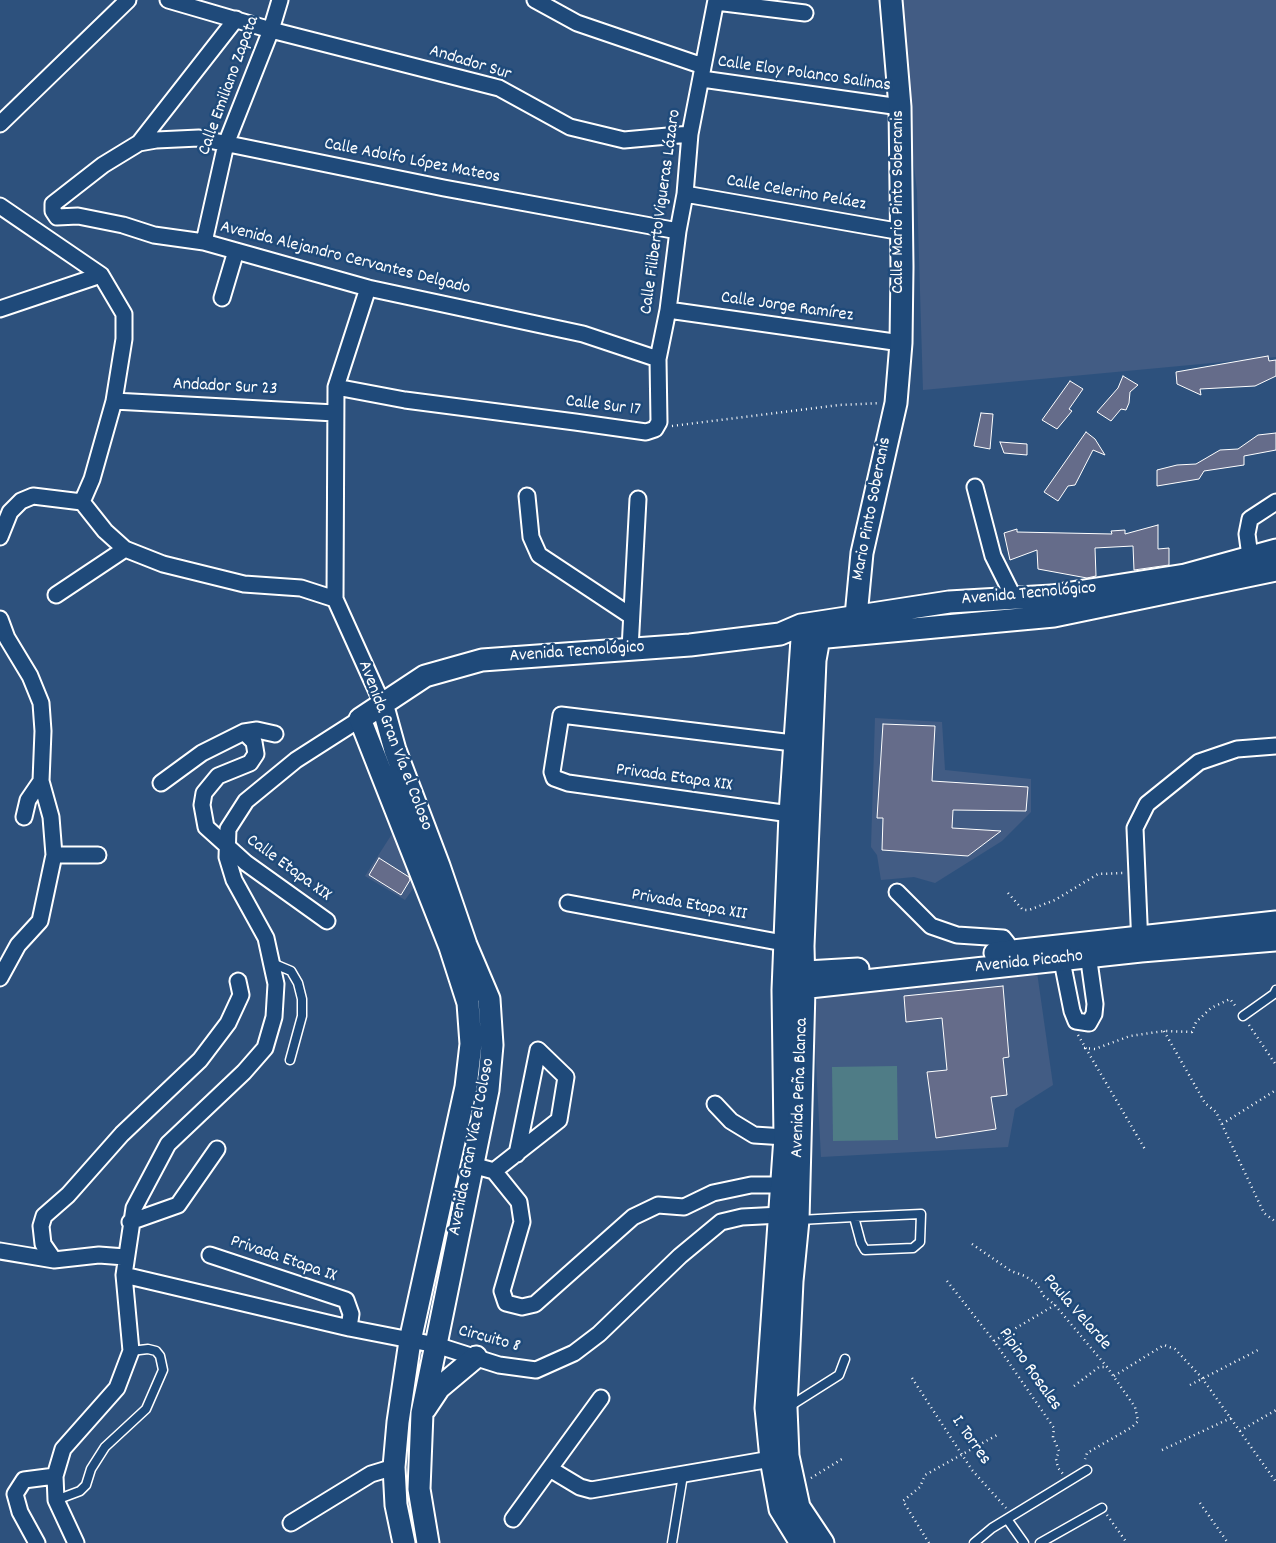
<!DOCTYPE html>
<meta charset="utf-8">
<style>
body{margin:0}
canvas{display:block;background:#2d517d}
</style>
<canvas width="1276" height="1543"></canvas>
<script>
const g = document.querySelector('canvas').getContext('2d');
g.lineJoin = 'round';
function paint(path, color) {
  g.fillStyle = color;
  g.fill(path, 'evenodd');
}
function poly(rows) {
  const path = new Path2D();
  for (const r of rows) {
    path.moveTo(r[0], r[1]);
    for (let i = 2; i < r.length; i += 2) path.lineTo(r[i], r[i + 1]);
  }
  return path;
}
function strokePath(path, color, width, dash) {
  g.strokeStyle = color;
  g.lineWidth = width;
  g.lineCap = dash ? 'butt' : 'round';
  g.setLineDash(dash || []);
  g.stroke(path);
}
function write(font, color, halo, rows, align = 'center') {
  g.font = font + ' Dekko,sans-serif';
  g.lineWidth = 5;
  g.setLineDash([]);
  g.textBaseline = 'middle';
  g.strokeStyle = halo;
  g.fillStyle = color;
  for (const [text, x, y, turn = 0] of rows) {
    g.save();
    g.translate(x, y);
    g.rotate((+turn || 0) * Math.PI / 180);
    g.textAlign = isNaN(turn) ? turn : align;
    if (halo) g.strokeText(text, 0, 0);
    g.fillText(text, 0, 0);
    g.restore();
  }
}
paint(poly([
 [900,0,1276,0,1276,357,923,390,917,191,909,125],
 [875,718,942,722,945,770,1031,779,1031,812,1002,841,935,883,914,877,881,880,877,855,871,847],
 [392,834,415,886,405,900,365,876],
 [1036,965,1053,1085,1015,1109,1008,1147,821,1157,813,1008,820,995]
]), '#425c84');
paint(poly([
 [897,1066,898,1140,833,1141,832,1067]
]), '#4f7c86');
const building = poly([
 [1268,356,1269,361,1276,360,1276,376,1255,386,1200,389,1201,395,1177,384,1176,372,1268,356],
 [1123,376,1138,385,1130,392,1129,403,1126,410,1121,409,1111,421,1097,412,1118,388,1123,376],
 [1070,381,1083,389,1069,409,1072,411,1057,429,1042,420,1070,381],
 [981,413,993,414,990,449,974,446,981,413],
 [1086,432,1095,439,1105,455,1093,450,1075,485,1068,486,1058,501,1044,492,1086,432],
 [1276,433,1276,450,1244,456,1244,465,1204,471,1199,479,1157,486,1157,470,1177,465,1196,464,1220,450,1238,449,1258,435,1276,433],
 [1000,442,1027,444,1027,455,1004,453,1000,442],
 [1158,525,1158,549,1169,548,1169,565,1134,570,1133,546,1095,548,1096,576,1087,578,1038,569,1037,550,1010,560,1004,533,1017,529,1017,532,1112,534,1111,531,1125,530,1125,534,1158,525],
 [883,724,935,726,932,781,1028,787,1026,811,953,810,952,828,1001,831,968,856,882,850,883,818,877,818,883,724],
 [379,858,409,877,410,880,401,895,369,875,379,858],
 [1003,986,1009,1057,1003,1058,1007,1095,991,1097,996,1129,936,1138,927,1072,947,1070,942,1018,906,1022,904,996,1003,986]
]);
paint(building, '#656c8a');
strokePath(building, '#fff', 1);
const lane = poly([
 [272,963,291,971,298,983,302,999,302,1016,290,1060],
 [1243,1016,1274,994,1276,990],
 [800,1220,854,1217,921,1214,920,1242,913,1248,865,1250,861,1243,854,1217],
 [790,1406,839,1375,845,1359],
 [56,1500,80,1491,86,1485,91,1469,105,1447,146,1409,163,1370,160,1356,156,1351,148,1349,131,1351],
 [1007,1519,1024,1543],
 [672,1543,683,1475],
 [974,1543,992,1528,1087,1470],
 [1040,1543,1102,1508]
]);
const street = poly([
 [168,0,271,30,499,88,570,127,624,140,690,134],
 [535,0,577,23,703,66],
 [716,2,805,13],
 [236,19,139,143,103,165,53,204,53,211,57,217,78,216,123,225,154,235,204,242,368,288,583,334,658,359],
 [702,79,900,107],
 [0,124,128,0],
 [139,143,156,140,199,138,444,188,678,231],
 [685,194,902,232],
 [0,206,101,275,124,314,124,339,114,401,92,479,82,502],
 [204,242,226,144,271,30,280,0],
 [368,288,336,387,335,599,382,703],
 [222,298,236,251],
 [0,309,101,275],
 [668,310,901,343],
 [336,387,405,400,575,422,646,432,655,429,659,422,658,359,668,310,678,231,685,194,690,134,716,0],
 [114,401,335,413],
 [975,487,993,556,1014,598],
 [527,496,531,537,539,555,631,616],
 [82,502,105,531,125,549,163,564,244,584,301,588,335,599],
 [0,537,10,512,21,501,33,496,82,502],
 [1250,556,1247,534,1250,519,1276,502],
 [56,595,125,549],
 [0,619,7,638,30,676,41,703,43,731,41,781,51,817,54,855,40,921,18,945,0,978],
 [630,649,638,499],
 [244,732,254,742,256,754,250,763,218,776,204,793,202,805,206,827,246,863,327,921],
 [161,783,202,753,244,732,257,730,275,734],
 [790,814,568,783,554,778,552,772,561,715,793,743],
 [24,817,28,800,41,781],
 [54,855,98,855],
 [897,892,931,926,957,935,1003,938,1007,943,1009,951],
 [568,903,794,945],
 [1140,946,1135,828,1147,804,1199,762,1237,749,1276,746],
 [1060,951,1072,1011,1076,1021,1089,1023,1094,1014,1095,1004,1087,947],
 [715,1104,731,1121,754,1135,785,1137],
 [517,1154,538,1050],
 [472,1165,494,1171,519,1202,522,1222,502,1291,506,1303,522,1307,535,1304,633,1217,658,1205,684,1207,713,1193,751,1185,783,1185],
 [494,1171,559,1120,566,1077,538,1050],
 [130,1222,178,1205,217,1149],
 [0,1251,54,1260,99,1255,125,1257],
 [210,1255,346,1300,351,1314,349,1328],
 [54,1260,43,1244,41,1226,44,1216,68,1195,122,1134,200,1060,228,1023,241,995,238,981],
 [124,1275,349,1328,436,1345,499,1365,536,1370,574,1353,599,1334,680,1256,721,1222,742,1217,781,1215,789,1218],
 [550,1469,580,1487,591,1490,771,1459],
 [513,1519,601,1398],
 [291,1523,371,1474,394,1467],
 [37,1543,20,1512,15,1494,24,1480,55,1476],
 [76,1543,56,1500,55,1476,63,1449,117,1388,131,1351,124,1275,134,1208,168,1144,244,1072,265,1048,274,1017,276,984,266,938,234,880,227,857,228,829,246,801,296,760,360,719]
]);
const secondary = poly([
 [856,616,862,553,896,403,901,343,902,267,900,107,891,0],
 [818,624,819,638,815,660,803,946,804,989,798,1220,792,1281,786,1408,788,1456,799,1507,823,1543],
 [801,625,802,639,790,814,783,990,785,1137,766,1408,771,1459,780,1509,801,1543],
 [805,639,1054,616,1276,570],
 [382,703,395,750,439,866,466,945,489,999,492,1045,488,1090,422,1413,419,1489,428,1543],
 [995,953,1276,922],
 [789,973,858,969],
 [791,989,1141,951,1276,940],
 [425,1409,439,1388,476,1357],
 [404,1543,396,1505,394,1467,398,1422,410,1341,466,1087,471,1044,468,1003,450,947,360,719,425,676,482,660,690,645,780,634,801,625,949,602,1052,596,1185,575,1276,550]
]);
strokePath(lane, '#fff', 11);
strokePath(street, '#fff', 19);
strokePath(secondary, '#fff', 25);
strokePath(poly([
 [672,426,839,405,880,403],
 [1008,893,1023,910,1029,910,1055,900,1098,874,1123,873],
 [1249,1025,1276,1065],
 [1164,1031,1205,1103,1216,1112,1264,1213,1276,1222],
 [1078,1035,1146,1151],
 [1084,1048,1095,1049,1130,1036,1164,1031,1192,1032,1196,1022,1211,1008,1230,999,1237,1008],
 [1222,1124,1276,1090],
 [972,1244,1011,1271,1025,1276,1037,1284,1044,1296,1055,1305,1107,1367,1135,1407,1138,1421,1132,1427,1087,1453,1085,1459],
 [947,1281,994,1341,1054,1428,1053,1437,1059,1451,1056,1459,1058,1468,1063,1474],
 [994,1341,1055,1305],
 [1114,1376,1164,1345,1175,1349,1202,1378,1276,1482],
 [912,1378,972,1470,1006,1508],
 [1190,1385,1260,1349],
 [1074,1386,1099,1367,1106,1367],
 [1240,1431,1276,1410],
 [1162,1450,1231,1418],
 [811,1478,842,1459],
 [1200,1503,1228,1543],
 [1107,1515,1127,1543],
 [929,1543,903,1501,920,1487,925,1475,997,1435]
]), '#fff', 2.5, [1, 4]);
strokePath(lane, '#1f4a7a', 8);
strokePath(street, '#1f4a7a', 15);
strokePath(secondary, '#1f4a7a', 21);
write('18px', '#fff', '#1f4a7a', [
 ["Andador Sur",470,64,17],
 ["Calle Eloy Polanco Salinas",804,75,8],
 ["Calle Emiliano Zapata",230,86,-70],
 ["Calle Adolfo López Mateos",412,162,11],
 ["Calle Celerino Peláez",796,194,10],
 ["Calle Mario Pinto Soberanis",900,202,-90],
 ["Calle Filiberto Vigueras Lázaro",662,212,-82],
 ["Avenida Alejandro Cervantes Delgado",345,259,14],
 ["Calle Jorge Ramírez",787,308,8],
 ["Andador Sur 23",225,388,3],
 ["Calle Sur 17",603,407,7],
 ["Mario Pinto Soberanis",873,509,-79],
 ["Avenida Tecnológico",1029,595,-5],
 ["Avenida Tecnológico",577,653,-4],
 ["Avenida Gran Vía el Coloso",394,746,69],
 ["Privada Etapa XIX",674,779,8],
 ["Calle Etapa XIX",288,869,36],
 ["Privada Etapa XII",689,906,10],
 ["Avenida Picacho",1029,963,-6],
 ["Avenida Peña Blanca",801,1088,-88],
 ["Avenida Gran Vía el Coloso",473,1147,-79],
 ["Privada Etapa IX",283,1260,19],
 ["Paula Velarde",1076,1313,49],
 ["Circuito 8",489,1340,15],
 ["Pipino Rosales",1029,1370,55],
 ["I. Torres",970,1441,55]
]);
</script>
